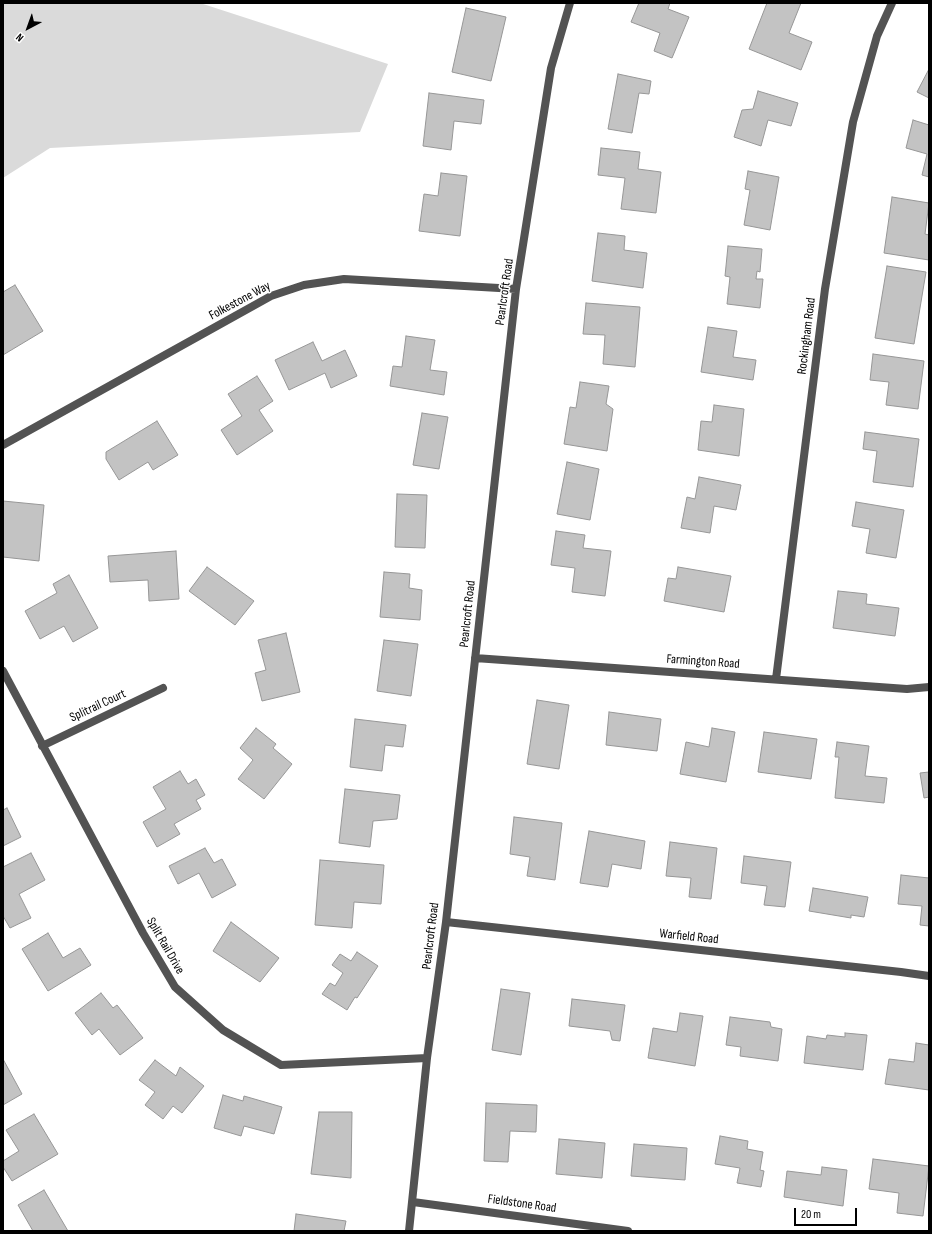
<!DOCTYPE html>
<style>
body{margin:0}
#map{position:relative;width:932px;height:1234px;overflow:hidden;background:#fff;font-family:"Sofia Sans Condensed",sans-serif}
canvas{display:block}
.frame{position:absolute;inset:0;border:4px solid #000;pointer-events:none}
.north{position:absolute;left:8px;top:8px;width:40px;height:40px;-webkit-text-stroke:3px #fff;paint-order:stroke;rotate:221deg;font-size:11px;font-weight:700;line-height:16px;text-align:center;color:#000}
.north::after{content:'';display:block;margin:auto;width:14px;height:18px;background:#000;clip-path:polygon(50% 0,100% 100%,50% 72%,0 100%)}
.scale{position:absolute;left:794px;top:1208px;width:63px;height:18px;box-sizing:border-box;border:2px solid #000;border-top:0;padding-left:5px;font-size:12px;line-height:14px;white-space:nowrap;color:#000;-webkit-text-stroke:3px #fff;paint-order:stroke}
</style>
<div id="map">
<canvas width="932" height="1234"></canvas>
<div class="frame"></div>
<div class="north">N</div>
<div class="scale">20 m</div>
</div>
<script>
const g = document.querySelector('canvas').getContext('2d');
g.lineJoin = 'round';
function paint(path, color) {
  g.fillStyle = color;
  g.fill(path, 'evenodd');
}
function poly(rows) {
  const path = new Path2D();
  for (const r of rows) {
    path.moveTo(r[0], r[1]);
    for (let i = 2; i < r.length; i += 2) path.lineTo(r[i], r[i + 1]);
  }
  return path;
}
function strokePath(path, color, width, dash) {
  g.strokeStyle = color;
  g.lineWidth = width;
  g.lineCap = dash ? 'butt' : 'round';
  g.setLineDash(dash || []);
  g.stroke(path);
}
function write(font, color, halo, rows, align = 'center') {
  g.font = font + ' "Sofia Sans Condensed",sans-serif';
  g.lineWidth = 3;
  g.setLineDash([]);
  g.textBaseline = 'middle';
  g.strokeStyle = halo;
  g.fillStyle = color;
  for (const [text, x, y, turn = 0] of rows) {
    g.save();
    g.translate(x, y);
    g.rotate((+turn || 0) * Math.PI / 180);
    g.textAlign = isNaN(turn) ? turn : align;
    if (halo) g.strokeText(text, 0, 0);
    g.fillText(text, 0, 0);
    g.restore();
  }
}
paint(poly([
 [3,3,200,3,388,64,360,132,50,148,3,178]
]), '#dadada');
const building = poly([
 [639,3,670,3,668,9,689,17,672,58,654,51,660,33,631,22,639,3],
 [767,3,801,3,789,33,812,42,801,70,749,49,767,3],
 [466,8,506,17,491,81,452,72,466,8],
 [929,69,929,98,917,92,929,69],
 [618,74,651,81,649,94,639,93,632,133,608,129,618,74],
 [758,91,798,103,791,126,768,120,761,146,734,137,742,110,753,109,758,91],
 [429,93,484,100,481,124,454,121,451,150,423,146,429,93],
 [913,120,929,125,929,177,922,175,927,154,906,148,913,120],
 [601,148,640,152,638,169,661,172,656,213,621,209,625,178,598,175,601,148],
 [748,171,779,177,770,230,744,225,750,190,745,189,748,171],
 [441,173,467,176,460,236,419,231,424,194,438,196,441,173],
 [892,197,929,203,925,234,929,235,929,260,884,253,892,197],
 [598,233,625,236,624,250,647,253,643,288,592,281,598,233],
 [728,246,762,249,760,272,757,271,756,279,763,279,760,308,727,304,730,277,725,276,728,246],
 [887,266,926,272,914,344,875,338,887,266],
 [15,285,43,331,3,355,3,292,15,285],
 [586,303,640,307,635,367,603,364,605,335,583,334,586,303],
 [708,327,737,331,733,357,756,360,753,380,701,372,708,327],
 [406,336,435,340,430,370,447,372,444,395,390,386,393,366,402,367,406,336],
 [313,342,322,361,345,350,357,376,331,388,325,373,289,390,275,360,313,342],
 [873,354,924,361,918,409,886,405,889,382,870,380,873,354],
 [257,376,273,401,259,410,273,431,237,455,221,430,242,416,228,394,257,376],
 [580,382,609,386,606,404,613,409,607,451,564,444,570,407,576,408,580,382],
 [714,405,744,409,739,456,698,450,701,421,712,422,714,405],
 [422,413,448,417,439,469,413,465,422,413],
 [157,421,178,455,153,470,148,462,119,480,106,459,106,452,157,421],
 [865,432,919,439,913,487,873,482,877,451,863,449,865,432],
 [567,462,599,469,590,520,557,514,567,462],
 [699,477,741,485,736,510,714,506,710,533,681,528,687,497,695,499,699,477],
 [397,494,427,495,425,548,395,547,397,494],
 [3,501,44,505,39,561,3,557,3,501],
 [856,502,904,510,896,558,866,553,870,529,852,526,856,502],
 [556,531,585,535,583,548,611,551,605,596,572,592,575,568,551,565,556,531],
 [176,551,179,599,149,601,148,580,110,582,108,556,176,551],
 [207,567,254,601,235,625,189,591,207,567],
 [678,567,731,576,724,612,664,601,668,578,676,579,678,567],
 [384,572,410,574,409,588,422,590,420,620,380,617,384,572],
 [69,575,98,628,73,642,64,626,40,639,25,611,57,593,53,584,69,575],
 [838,591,867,594,866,604,899,608,895,636,833,628,838,591],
 [286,633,300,692,262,701,255,673,266,670,258,640,286,633],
 [384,640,418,644,411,696,377,691,384,640],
 [537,700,569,705,559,769,527,764,537,700],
 [609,712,661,719,657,751,606,745,609,712],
 [355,719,406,725,403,747,385,745,382,771,350,767,355,719],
 [256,728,276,744,273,748,292,764,264,799,238,779,253,760,240,748,256,728],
 [712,728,735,732,726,782,680,774,686,742,709,747,712,728],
 [764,732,817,739,811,779,758,772,764,732],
 [837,742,869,746,865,776,887,778,884,803,835,798,839,757,835,757,837,742],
 [180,771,188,784,196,779,205,795,196,800,201,809,174,824,180,834,157,847,143,822,166,809,153,787,180,771],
 [929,772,929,797,924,798,920,773,929,772],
 [345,789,400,795,397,819,373,821,370,847,339,843,345,789],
 [7,808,21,837,3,846,3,810,7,808],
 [514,817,562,823,555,880,527,876,530,857,510,854,514,817],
 [589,831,645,841,641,869,612,864,608,887,580,883,589,831],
 [670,842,717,848,711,899,689,897,691,878,666,876,670,842],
 [205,848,214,863,222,859,236,885,212,898,199,873,178,884,169,866,205,848],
 [31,853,45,880,19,894,31,918,10,928,3,916,3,867,31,853],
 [744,856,791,862,785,907,764,905,767,886,741,883,744,856],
 [320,860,384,865,381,904,354,902,352,928,315,925,320,860],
 [901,875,929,878,929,926,920,925,922,906,898,904,901,875],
 [813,888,868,897,864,917,851,915,851,918,809,911,813,888],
 [231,922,279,958,260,982,213,951,231,922],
 [48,933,63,958,80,948,91,965,48,991,22,949,48,933],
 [357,952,378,966,357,998,355,997,347,1010,322,994,330,983,335,986,343,973,332,965,340,954,351,961,357,952],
 [501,989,530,993,521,1055,492,1050,501,989],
 [101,993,113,1008,117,1005,143,1038,120,1055,99,1029,92,1035,75,1013,101,993],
 [572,999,625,1005,620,1041,612,1040,610,1031,569,1026,572,999],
 [680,1013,703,1016,695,1066,648,1058,653,1028,677,1032,680,1013],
 [730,1017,770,1022,771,1027,782,1029,778,1061,740,1056,741,1047,726,1045,730,1017],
 [845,1033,867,1035,863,1070,804,1063,807,1036,826,1039,827,1035,845,1037,845,1033],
 [916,1043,929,1045,929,1090,885,1084,889,1059,914,1062,916,1043],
 [3,1059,22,1094,3,1105,3,1059],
 [155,1060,176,1076,180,1067,204,1086,182,1113,173,1106,163,1119,145,1105,155,1092,139,1080,155,1060],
 [223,1095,243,1101,244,1096,282,1107,274,1134,244,1126,241,1136,214,1128,223,1095],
 [486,1103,537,1105,536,1132,510,1131,508,1162,484,1161,486,1103],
 [319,1112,352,1112,351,1178,311,1174,319,1112],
 [34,1114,58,1154,12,1181,3,1167,3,1161,19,1151,6,1130,34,1114],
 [720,1136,748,1141,747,1149,763,1152,760,1170,764,1171,761,1187,737,1183,740,1168,715,1164,720,1136],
 [559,1139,605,1143,602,1178,556,1174,559,1139],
 [634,1144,687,1148,685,1180,631,1176,634,1144],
 [873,1159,929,1166,923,1216,897,1213,899,1193,869,1189,873,1159],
 [822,1167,847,1170,843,1206,784,1197,787,1171,821,1175,822,1167],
 [44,1190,68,1231,33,1231,18,1205,44,1190],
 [296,1214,346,1221,344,1231,294,1231,296,1214]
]);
paint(building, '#c3c3c3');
strokePath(building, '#979797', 1);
strokePath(poly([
 [3,445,271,296,304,285,344,279,516,289],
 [475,658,907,689,929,687],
 [3,671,143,933,175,987,223,1030,281,1065,427,1058],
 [776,679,825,289,853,122,877,36,892,3],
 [42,746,163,688],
 [446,922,901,972,929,976],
 [413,1202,628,1231],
 [409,1231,427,1058,446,922,516,289,551,68,570,3]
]), '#535353', 8);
write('13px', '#000', '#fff', [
 ["Pearlcroft Road",505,292,-82],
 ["Folkestone Way",240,301,-28],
 ["Rockingham Road",807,336,-83],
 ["Pearlcroft Road",468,614,-84],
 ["Farmington Road",703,662,4],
 ["Splitrail Court",98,706,-25],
 ["Pearlcroft Road",431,936,-83],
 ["Warfield Road",689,937,6],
 ["Split Rail Drive",165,946,60],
 ["Fieldstone Road",522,1204,8]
]);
</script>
